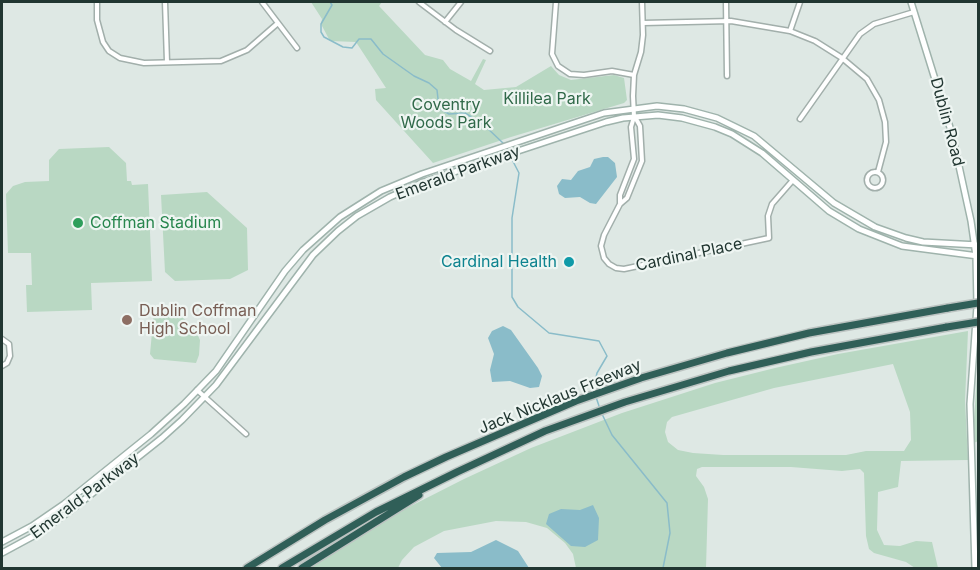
<!DOCTYPE html>
<style>
body{margin:0}
#map{position:relative;width:980px;height:570px;overflow:hidden;background:#dee8e4;font-family:Inter,sans-serif}
canvas{display:block}
.frame{position:absolute;inset:0;border:3px solid #213631;pointer-events:none}
</style>
<div id="map">
<canvas width="980" height="570"></canvas>
<div class="frame"></div>
</div>
<script>
const g = document.querySelector('canvas').getContext('2d');
g.lineJoin = 'round';
function paint(path, color) {
  g.fillStyle = color;
  g.fill(path, 'evenodd');
}
function poly(rows) {
  const path = new Path2D();
  for (const r of rows) {
    if (r.length === 3) {
      path.moveTo(r[0] + r[2], r[1]);
      path.arc(r[0], r[1], r[2], 0, 2 * Math.PI);
      continue;
    }
    path.moveTo(r[0], r[1]);
    for (let i = 2; i < r.length; i += 2) path.lineTo(r[i], r[i + 1]);
  }
  return path;
}
function strokePath(path, color, width, dash) {
  g.strokeStyle = color;
  g.lineWidth = width;
  g.lineCap = dash ? 'butt' : 'round';
  g.setLineDash(dash || []);
  g.stroke(path);
}
function write(font, color, halo, rows, align = 'center') {
  g.font = font + ' Inter,sans-serif';
  g.lineWidth = 4.5;
  g.setLineDash([]);
  g.textBaseline = 'middle';
  g.strokeStyle = halo;
  g.fillStyle = color;
  for (const [text, x, y, turn = 0] of rows) {
    g.save();
    g.translate(x, y);
    g.rotate((+turn || 0) * Math.PI / 180);
    g.textAlign = isNaN(turn) ? turn : align;
    if (halo) g.strokeText(text, 0, 0);
    g.fillText(text, 0, 0);
    g.restore();
  }
}
paint(poly([
 [311,2,382,2,379,6,425,55,443,60,450,69,471,81,483,59,486,60,475,84,484,90,516,87,551,66,559,75,571,80,614,75,624,78,627,100,624,103,511,137,433,163,376,100,375,89,386,88,356,42,330,41,321,24,322,19],
 [109,147,126,163,127,181,131,181,132,185,148,184,152,281,91,283,92,310,27,312,26,285,32,285,31,253,8,253,6,194,13,186,25,182,49,181,49,160,59,149],
 [207,192,247,228,248,270,230,279,175,281,165,272,161,195],
 [159,310,177,313,194,327,200,340,199,355,196,363,154,359,150,354,154,311],
 [968,331,965,401,968,460,901,461,898,487,878,492,877,530,884,545,900,546,916,541,932,542,938,568,915,568,906,562,874,553,869,549,866,536,864,473,860,469,842,471,791,467,702,467,697,469,696,476,704,487,708,499,706,568,576,568,573,554,565,543,547,528,526,522,496,521,444,531,414,547,402,560,398,568,306,568,403,510,464,479,531,448,622,413,715,383,775,368,838,354],
 [893,364,910,412,911,440,904,451,866,451,846,455,723,455,693,453,678,450,668,442,665,432,667,422,672,417,774,388],
 [978,363,978,441,974,443,974,420]
]), '#b9d8c3');
paint(poly([
 [603,157,608,157,615,163,617,177,596,204,590,203,580,197,565,198,559,194,557,186,562,179,571,180,578,171,590,167,594,159],
 [503,326,511,330,538,368,542,376,539,387,530,388,510,381,492,382,490,370,494,354,488,338,492,331],
 [593,505,599,518,598,540,585,547,571,546,546,524,549,514,561,509,580,510],
 [496,540,518,551,529,568,442,568,434,558,437,553,471,552]
]), '#8abcc9');
strokePath(poly([
 [330,2,332,5,321,24,321,32,324,37,343,47,352,48,359,39,371,39,383,54,414,76,429,83,437,90,439,108,449,114,465,113,484,125,504,144,519,173,512,218,512,297,518,307,549,333,599,341,607,356,597,373,594,386,595,392],
 [596,397,600,409],
 [602,414,612,435,667,503,670,533,663,568]
]), '#8abcc9', 1.5);
const street = poly([
 [97,2,97,20,103,42,109,51,120,58,144,63,221,61,247,50,278,23],
 [165,2,167,62],
 [262,2,297,48],
 [419,2,456,30,490,51],
 [556,2,552,54,558,66,570,74,584,75,612,71,634,75],
 [726,2,727,76],
 [445,22,461,2],
 [643,23,731,21,790,31,815,41,842,58,867,79,879,100,885,122,886,142,878,172],
 [790,31,800,2],
 [635,117,640,126,642,161,627,198,620,204,604,235,601,246,604,258,609,264,616,268,624,269,769,238,768,216,772,204,793,180],
 [800,119,860,34,874,24,914,12],
 [875,180,8],
 [620,203,620,195,634,159,631,127,634,117,633,96,634,75,641,52,643,35,642,2],
 [2,339,9,344,10,356,7,363,2,366],
 [197,390,246,434]
]);
const secondary = poly([
 [911,2,952,134,971,221,976,256,977,306,970,404,975,568],
 [2,542,32,526,64,504,151,434,184,404,216,371,285,271,303,250,340,217,381,191,422,174,604,113,657,106,684,109,717,118,754,136,834,203,875,227,906,238,923,242,978,245],
 [2,553,39,533,70,511,162,438,182,420,216,385,313,255,338,231,357,216,390,197,424,182,606,122,623,118,658,115,682,118,715,127,732,134,762,153,829,211,859,229,902,246,978,256]
]);
const highway = poly([
 [247,568,325,520,404,477,446,457,576,401,641,378,727,353,809,333,948,308],
 [282,568,376,512,457,472,545,431,625,402,729,371,811,352,947,327],
 [302,568,419,495]
]);
strokePath(street, '#a2afab', 7);
strokePath(secondary, '#9fb3ac', 8);
strokePath(highway, '#bcc3c1', 10);
strokePath(street, '#fff', 4);
strokePath(secondary, '#fff', 5);
strokePath(highway, '#305f58', 7);
const highwayBridge = poly([
 [948,308,978,303],
 [947,327,978,322]
]);
strokePath(highwayBridge, '#bcc3c1', 10, []);
strokePath(highwayBridge, '#305f58', 7);
for (const [x, y, r, color] of [
 [78,223,6,"#2e9e5b"],
 [569,262,6,"#0f9aa8"],
 [127,320,6,"#8d6e63"]
]) {
  const dot = new Path2D();
  dot.arc(x, y, r, 0, 2 * Math.PI);
  g.fillStyle = color;
  g.fill(dot);
  strokePath(dot, '#eef5f2', 2);
}
write('16px', '#306949', '#eef5f2', [
 ["Killilea Park",547,99],
 ["Coventry",446,105],
 ["Woods Park",446,123]
]);
write('16px', '#213631', '#eef5f2', [
 ["Dublin Road",947,122,75],
 ["Emerald Parkway",458,173,-20],
 ["Cardinal Place",689,255,-12],
 ["Jack Nicklaus Freeway",560,397,-22],
 ["Emerald Parkway",85,496,-37]
]);
write('16px', '#27864d', '#eef5f2', [
 ["Coffman Stadium",90,223]
], 'left');
write('16px', '#0d838f', '#eef5f2', [
 ["Cardinal Health",557,262]
], 'right');
write('16px', '#785e54', '#eef5f2', [
 ["Dublin Coffman",139,311],
 ["High School",139,329]
], 'left');
</script>
